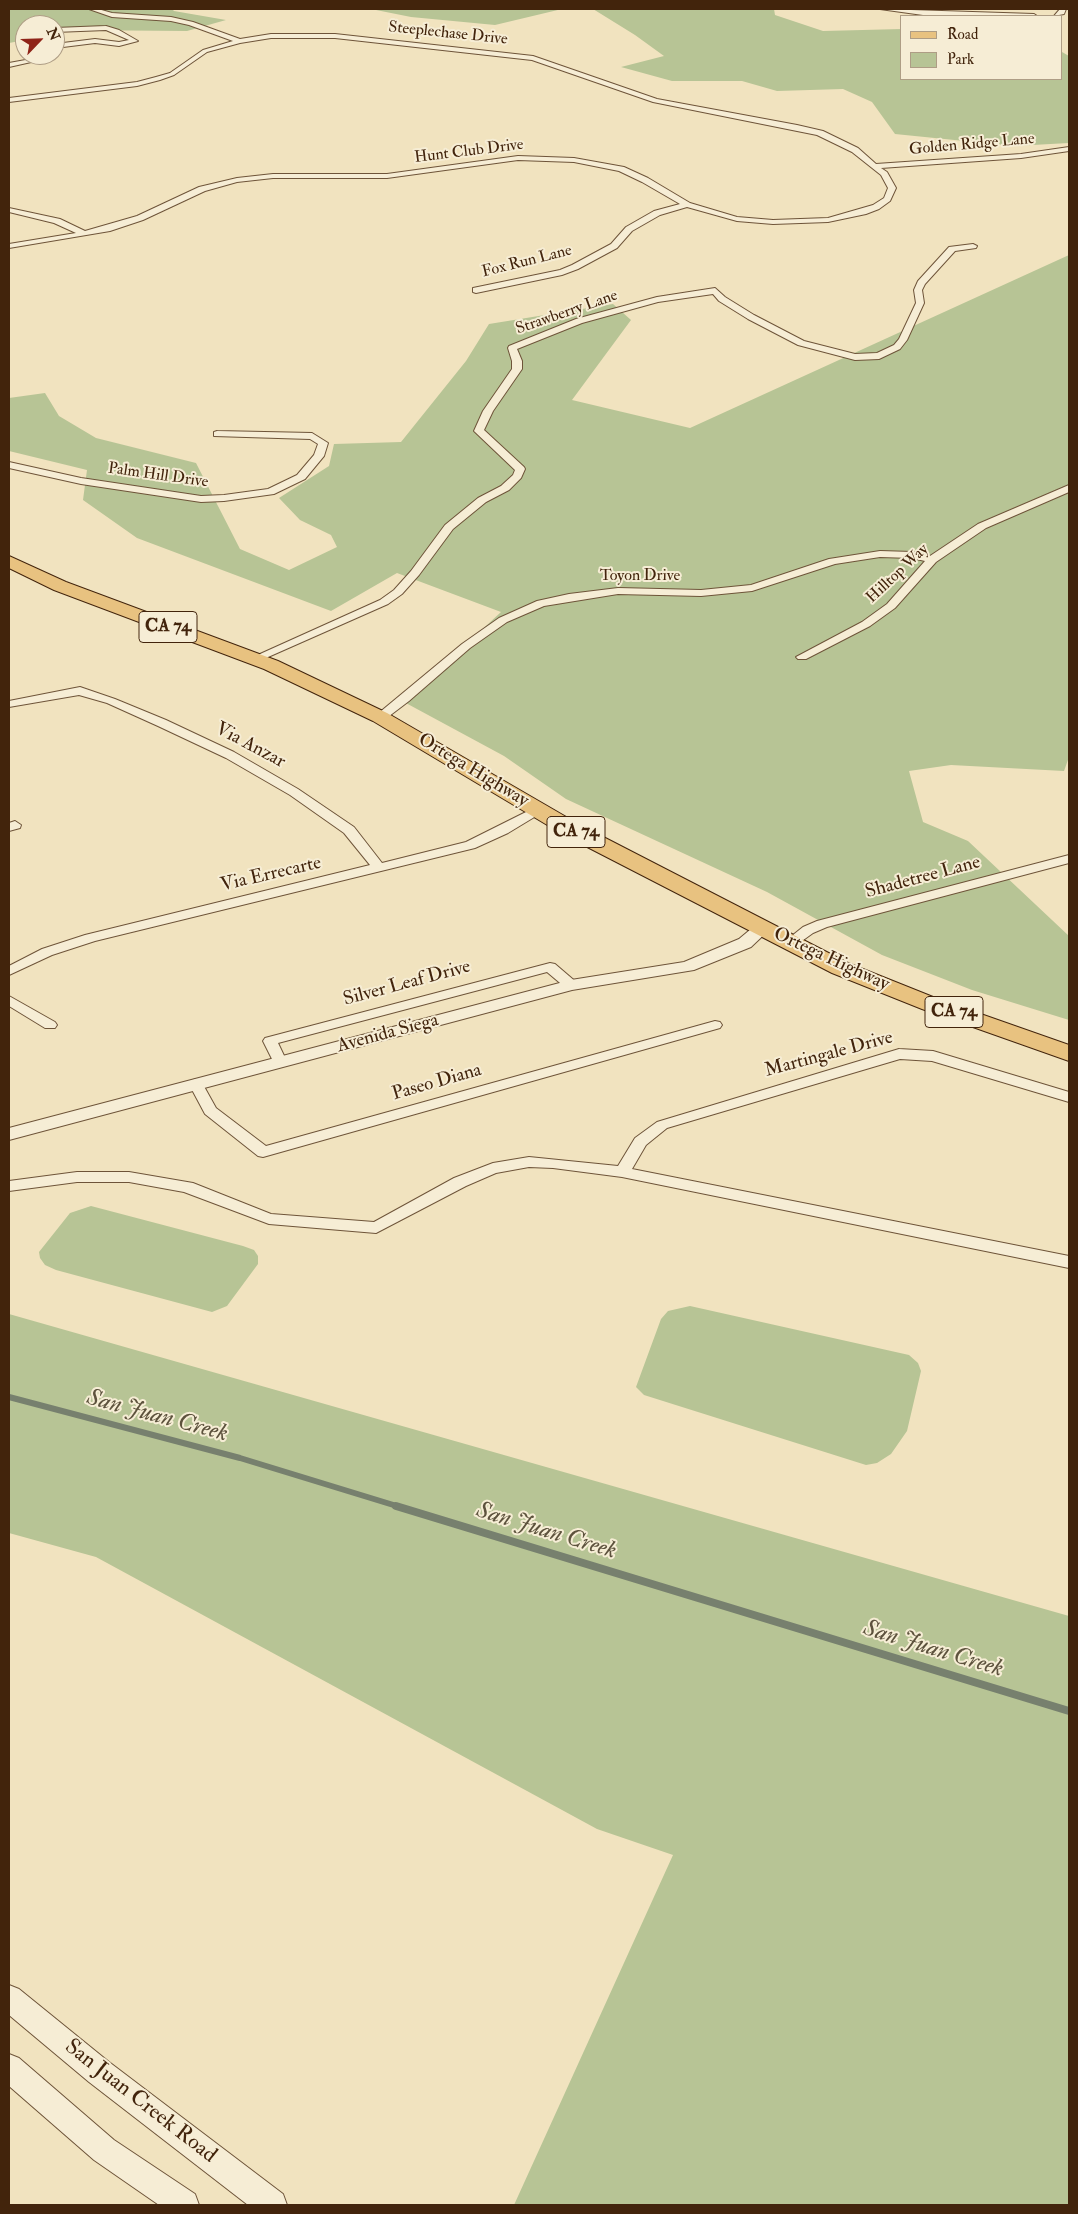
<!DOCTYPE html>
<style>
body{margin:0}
#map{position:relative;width:1078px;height:2214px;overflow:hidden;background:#f1e3bf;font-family:"IM FELL Double Pica",serif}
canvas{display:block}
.frame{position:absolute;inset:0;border:10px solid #42240c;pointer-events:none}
.legend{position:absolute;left:900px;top:15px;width:162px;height:65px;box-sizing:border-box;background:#f6edd5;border:1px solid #ae9d85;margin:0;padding:6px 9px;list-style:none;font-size:15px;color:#42240c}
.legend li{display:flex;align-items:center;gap:10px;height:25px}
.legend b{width:25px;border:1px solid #ae9d85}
.north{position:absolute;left:15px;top:15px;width:50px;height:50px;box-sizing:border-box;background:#f6edd5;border:1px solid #ae9d85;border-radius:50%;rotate:66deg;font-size:14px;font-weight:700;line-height:20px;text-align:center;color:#42240c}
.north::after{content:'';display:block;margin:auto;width:18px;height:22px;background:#8f2418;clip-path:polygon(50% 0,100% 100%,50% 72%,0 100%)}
</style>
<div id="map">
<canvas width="1078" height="2214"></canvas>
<div class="frame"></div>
<ul class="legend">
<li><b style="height:6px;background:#e8c280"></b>Road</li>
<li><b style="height:14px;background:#b7c495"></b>Park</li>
</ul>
<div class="north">N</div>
</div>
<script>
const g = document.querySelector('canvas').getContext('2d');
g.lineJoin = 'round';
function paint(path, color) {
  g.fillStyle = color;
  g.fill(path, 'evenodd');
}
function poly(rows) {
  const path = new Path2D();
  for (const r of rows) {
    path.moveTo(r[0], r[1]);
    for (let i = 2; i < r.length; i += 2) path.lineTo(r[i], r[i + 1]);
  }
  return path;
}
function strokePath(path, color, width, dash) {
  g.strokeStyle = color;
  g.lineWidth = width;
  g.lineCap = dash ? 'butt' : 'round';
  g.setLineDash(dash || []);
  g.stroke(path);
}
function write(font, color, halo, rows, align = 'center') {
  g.font = font + ' "IM FELL Double Pica",serif';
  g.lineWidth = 4;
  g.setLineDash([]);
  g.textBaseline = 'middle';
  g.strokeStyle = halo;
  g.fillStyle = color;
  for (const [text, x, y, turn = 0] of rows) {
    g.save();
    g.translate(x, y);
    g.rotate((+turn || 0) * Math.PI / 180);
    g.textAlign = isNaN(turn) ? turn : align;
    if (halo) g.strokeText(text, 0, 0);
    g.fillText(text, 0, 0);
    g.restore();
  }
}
paint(poly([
 [9,9,172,9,174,11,226,20,187,31,66,30,55,33,55,25,25,25,25,40,9,43],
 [371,9,562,9,495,25,411,17],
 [593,9,774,9,775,15,823,31,902,29,902,79,1062,79,1062,52,1069,56,1069,143,1014,146,895,134,872,102,843,89,777,91,742,81,672,81,621,67,664,56,635,35],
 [1069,255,1069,757,1064,771,951,765,909,771,923,822,968,841,1069,936,1069,1020,972,990,882,955,767,892,566,799,504,756,404,702,501,612,397,573,331,611,137,538,83,500,87,470,9,451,9,398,45,393,59,416,96,438,196,463,240,549,289,570,337,547,331,535,300,520,279,498,329,466,334,444,401,442,466,361,489,324,613,304,631,320,572,400,690,428],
 [91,1206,243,1246,254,1250,258,1256,258,1264,227,1306,212,1312,56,1270,45,1265,40,1258,39,1252,70,1213],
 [690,1306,909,1355,918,1363,921,1371,907,1431,891,1454,877,1463,866,1465,644,1395,636,1387,661,1319,668,1311],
 [9,1314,1069,1616,1069,2205,514,2205,673,1855,597,1829,96,1557,9,1533]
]), '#b7c495');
strokePath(poly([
 [9,1397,240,1458,400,1507]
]), '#77806e', 6);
strokePath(poly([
 [396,1506,1069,1711]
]), '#77806e', 8);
const minor = poly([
 [89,9,98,9,112,13,171,17,193,22,240,39,271,34,335,34,533,56,657,99,797,125,823,131,858,148,876,164,1021,154,1069,147,1069,151,1021,158,881,168,887,172,896,188,890,201,879,209,866,214,828,222,773,224,737,221,687,207,660,215,632,231,617,248,578,269,562,275,476,293,473,292,473,288,560,270,572,265,611,244,626,227,654,211,680,204,642,182,619,171,574,162,518,160,387,178,273,178,237,182,205,191,143,220,110,231,9,248,9,244,76,233,54,223,9,212,9,208,60,219,85,231,137,216,199,187,237,178,273,174,387,174,518,156,574,158,624,167,648,178,690,203,737,217,773,220,828,218,873,205,884,198,888,188,881,175,852,152,817,135,653,102,532,60,335,38,271,38,240,43,207,52,174,75,160,80,137,86,9,102,9,98,137,82,156,77,170,73,203,50,233,41,189,25,171,21,112,17,89,9],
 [880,9,1034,14,1037,16,923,15,880,9],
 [1060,9,1066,9,1064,14,1054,16,1060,9],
 [106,26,119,30,138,41,119,46,95,43,55,48,55,44,95,39,119,42,129,40,106,30,55,32,55,28,106,26],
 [41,55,47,55,49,58,9,67,9,63,42,57,41,55],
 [973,244,977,246,976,248,955,251,925,284,922,290,924,303,907,340,900,349,879,359,855,360,798,345,748,319,719,301,713,294,658,302,582,323,517,349,522,361,522,369,493,411,484,430,524,467,525,469,521,478,509,490,486,502,453,529,419,575,402,594,388,604,259,661,251,661,249,659,380,600,394,590,411,571,445,525,478,498,501,486,513,475,515,470,474,431,483,411,512,369,512,361,508,348,509,346,576,319,657,297,715,288,725,297,754,315,804,341,855,354,877,353,894,345,899,339,916,303,914,290,918,281,949,247,973,244],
 [217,431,312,433,328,443,324,456,305,479,274,494,224,501,201,502,81,484,9,468,9,462,81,478,201,496,224,495,268,489,297,475,314,455,318,444,310,439,214,436,214,432,217,431],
 [1069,485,1069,492,986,528,936,562,895,608,870,626,806,659,798,659,796,657,862,622,887,604,925,561,912,558,880,557,835,564,752,591,701,596,618,594,544,606,507,622,470,648,409,701,384,720,376,720,374,717,462,644,499,618,537,601,569,594,618,588,701,590,751,585,829,559,880,551,912,552,930,556,978,524,1069,485],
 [80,687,115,699,166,720,234,752,298,789,354,827,382,863,466,842,536,807,540,806,546,810,508,833,475,848,95,941,52,955,9,975,9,966,42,949,85,935,370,865,344,833,290,795,226,758,158,726,107,703,79,695,9,707,9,701,80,687],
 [15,821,21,825,20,828,9,831,9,823,15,821],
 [1069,855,1069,863,827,927,813,933,795,946,785,946,783,943,803,927,817,921,1069,855],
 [550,963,555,964,576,982,578,985,576,988,566,988,547,972,278,1043,287,1062,285,1065,280,1067,275,1065,263,1041,265,1038,550,963],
 [9,996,55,1022,57,1025,55,1028,45,1028,9,1006,9,996],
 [715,1021,720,1022,722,1025,720,1028,263,1157,258,1156,205,1114,189,1084,191,1081,196,1079,201,1081,216,1108,266,1146,715,1021],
 [899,1049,933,1051,1069,1092,1069,1102,932,1061,900,1059,667,1128,646,1145,632,1169,1069,1256,1069,1268,622,1177,553,1168,529,1167,496,1173,466,1186,376,1233,269,1224,184,1192,129,1182,77,1182,9,1191,9,1181,77,1172,129,1172,193,1183,271,1214,374,1222,454,1178,493,1163,529,1157,618,1166,635,1138,657,1122,899,1049]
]);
const tertiary = poly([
 [763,923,769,924,771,928,751,947,694,970,572,990,9,1140,9,1128,571,980,684,962,739,939,757,924,763,923],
 [9,1985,19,1989,109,2062,283,2194,287,2205,248,2205,89,2082,9,2015,9,1985],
 [9,2054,19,2058,114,2140,195,2194,199,2205,159,2205,94,2160,9,2086,9,2054]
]);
const primary = poly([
 [9,556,66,582,278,661,387,713,580,825,848,963,938,999,1069,1045,1069,1061,922,1009,832,973,564,835,373,721,264,669,54,590,9,568,9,556]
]);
strokePath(minor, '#6e5439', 2);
strokePath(tertiary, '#6e5439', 2);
strokePath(primary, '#42240c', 2);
paint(minor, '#f6edd5');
paint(tertiary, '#f6edd5');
paint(primary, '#e8c280');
write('16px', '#42240c', '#f6edd5', [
 ["Steeplechase Drive",448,34,6],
 ["Golden Ridge Lane",972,145,-5],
 ["Hunt Club Drive",469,152,-7],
 ["Fox Run Lane",527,262,-14],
 ["Strawberry Lane",567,313,-19],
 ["Palm Hill Drive",158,476,8],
 ["Hilltop Way",898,574,-43],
 ["Toyon Drive",640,577]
]);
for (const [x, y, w] of [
 [168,627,58],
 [576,832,58],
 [954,1012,58]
]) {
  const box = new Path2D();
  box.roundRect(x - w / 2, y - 15.5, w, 31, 4);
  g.fillStyle = '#f6edd5';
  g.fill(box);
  strokePath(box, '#42240c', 1);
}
write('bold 18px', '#42240c', null, [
 ["CA 74",168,627],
 ["CA 74",576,832],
 ["CA 74",954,1012]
]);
write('19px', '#42240c', '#f6edd5', [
 ["Via Anzar",250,746,28],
 ["Ortega Highway",473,771,31],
 ["Via Errecarte",271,875,-13],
 ["Shadetree Lane",923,878,-15],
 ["Ortega Highway",831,960,25],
 ["Silver Leaf Drive",407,984,-15],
 ["Avenida Siega",388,1034,-15],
 ["Martingale Drive",829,1055,-15],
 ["Paseo Diana",437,1083,-16]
]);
write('22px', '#42240c', '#f6edd5', [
 ["San Juan Creek Road",140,2102,38]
]);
write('italic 24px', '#5d523d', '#f6edd5', [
 ["San Juan Creek",157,1417,15],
 ["San Juan Creek",546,1532,17],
 ["San Juan Creek",933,1650,17]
]);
</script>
